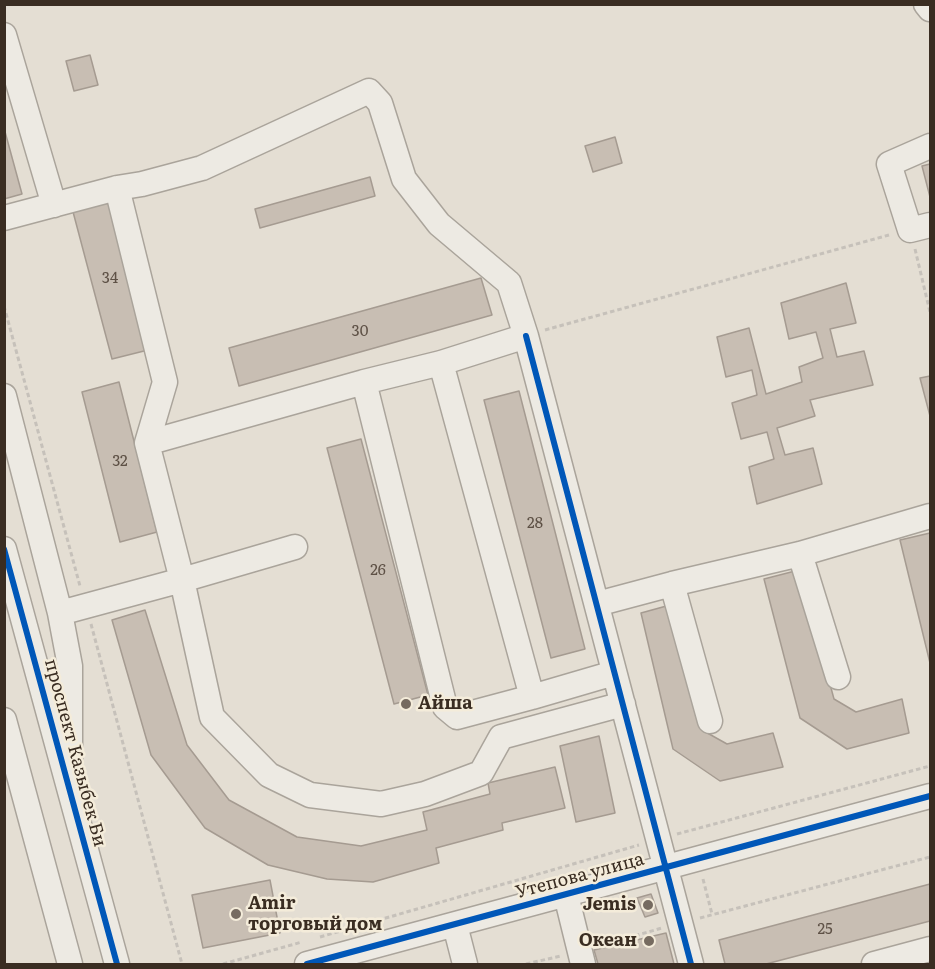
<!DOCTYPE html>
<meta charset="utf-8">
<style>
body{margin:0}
#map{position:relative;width:935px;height:969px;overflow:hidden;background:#e4ded3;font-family:Literata,serif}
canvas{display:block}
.frame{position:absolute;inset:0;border:6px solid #3a2d22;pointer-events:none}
</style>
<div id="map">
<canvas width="935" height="969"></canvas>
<div class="frame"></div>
</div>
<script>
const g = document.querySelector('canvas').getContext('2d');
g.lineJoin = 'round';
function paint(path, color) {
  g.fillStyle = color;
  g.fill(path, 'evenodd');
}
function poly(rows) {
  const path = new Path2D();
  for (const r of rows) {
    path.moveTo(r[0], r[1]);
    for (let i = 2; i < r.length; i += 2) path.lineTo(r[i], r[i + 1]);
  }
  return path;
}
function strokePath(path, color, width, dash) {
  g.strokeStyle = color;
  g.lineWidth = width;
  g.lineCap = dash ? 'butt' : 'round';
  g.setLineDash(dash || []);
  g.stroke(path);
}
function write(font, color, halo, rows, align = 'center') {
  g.font = font + ' Literata,serif';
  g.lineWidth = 5;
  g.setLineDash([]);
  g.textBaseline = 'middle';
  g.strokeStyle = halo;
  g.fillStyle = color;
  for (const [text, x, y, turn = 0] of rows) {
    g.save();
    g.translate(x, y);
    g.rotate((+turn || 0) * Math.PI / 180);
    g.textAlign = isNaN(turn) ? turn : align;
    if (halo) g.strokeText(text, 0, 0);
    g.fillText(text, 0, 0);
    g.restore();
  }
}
const building = poly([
 [90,55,98,85,74,91,66,61,90,55],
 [4,128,22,194,4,199,4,128],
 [615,137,622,163,593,172,585,146,615,137],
 [930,164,930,197,922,166,930,164],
 [370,177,375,196,260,228,255,209,370,177],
 [107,199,148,350,112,359,72,208,107,199],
 [481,278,492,315,239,386,229,348,481,278],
 [846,283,856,323,830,329,837,357,864,351,873,385,810,400,815,416,777,428,785,455,813,448,822,484,757,504,749,467,774,459,767,432,741,439,732,403,757,395,752,370,726,377,717,337,749,328,766,394,802,382,799,367,823,358,816,332,789,339,781,303,846,283],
 [930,376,930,416,920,378,930,376],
 [119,382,157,532,120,542,82,392,119,382],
 [519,391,585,649,551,658,484,400,519,391],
 [361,439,428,695,394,704,327,448,361,439],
 [930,533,930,663,900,540,930,533],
 [799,570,834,699,856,712,902,699,909,733,847,749,800,718,764,579,799,570],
 [670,605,702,730,727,744,773,733,783,767,720,781,673,749,641,613,670,605],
 [145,610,187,745,229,800,297,837,361,846,427,830,423,812,490,794,488,783,555,767,565,808,502,823,503,830,436,848,439,863,373,882,327,879,268,865,205,828,151,755,112,620,145,610],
 [599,736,615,813,576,822,560,746,599,736],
 [270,880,280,933,203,948,192,895,270,880],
 [930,884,930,921,766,964,725,964,719,940,930,884],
 [651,894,658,913,645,917,637,898,651,894],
 [666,933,674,964,598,964,594,950,666,933]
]);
paint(building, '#c8beb3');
strokePath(building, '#a59b91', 1.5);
const minor = poly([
 [926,4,930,9],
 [4,35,54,205],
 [930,146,889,164,910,230,930,225],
 [117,188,165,382,147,443],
 [4,218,117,188,142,184,202,168,369,91,380,103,404,179,439,224,509,283,526,336,691,964],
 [526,336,441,363,364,382,147,443,182,580,212,717,269,775,310,795,381,804,425,794,481,773,501,737,623,704],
 [441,363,532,697],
 [364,382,445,707,457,717,532,697,614,673],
 [4,396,60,613,70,666,70,759],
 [4,549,117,964],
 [800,554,838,677],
 [672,584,710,721],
 [597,604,672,584,800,554,930,516],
 [60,613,182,580,295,547],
 [4,720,70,964],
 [566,895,583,964],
 [455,925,465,964],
 [307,964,930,796],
 [874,964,930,949]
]);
strokePath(minor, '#aaa49b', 27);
strokePath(poly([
 [915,249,930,312],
 [4,306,80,586],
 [545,330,889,235],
 [91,624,182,964],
 [677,834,930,766],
 [703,879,712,914],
 [700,918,930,857],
 [320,937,639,845],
 [599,946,662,928],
 [223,964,302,942],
 [526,964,561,956]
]), '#c6c1ba', 3, [4.5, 3]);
strokePath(minor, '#edeae3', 24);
strokePath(poly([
 [526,336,691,964],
 [4,549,117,964],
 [307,964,930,796]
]), '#0057b8', 6);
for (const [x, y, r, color] of [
 [406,704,6,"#766b60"],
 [648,905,6,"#766b60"],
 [236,914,6,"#766b60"],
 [649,941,6,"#766b60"]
]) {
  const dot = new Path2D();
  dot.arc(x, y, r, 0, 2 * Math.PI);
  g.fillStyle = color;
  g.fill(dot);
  strokePath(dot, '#f4ecda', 2);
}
write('15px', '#5e5146', null, [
 ["34",110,279],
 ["30",360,332],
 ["32",120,462],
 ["28",535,524],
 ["26",378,571],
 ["25",825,930]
]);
write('bold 18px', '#3a2d22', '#f4ecda', [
 ["Айша",418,704],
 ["Amir",248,904],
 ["торговый дом",248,925],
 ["Jemis",636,905,"right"],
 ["Океан",637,941,"right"]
], 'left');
write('18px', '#3a2d22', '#f4ecda', [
 ["проспект Казыбек Би",75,753,75],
 ["Утепова улица",580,876,-15]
]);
</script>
